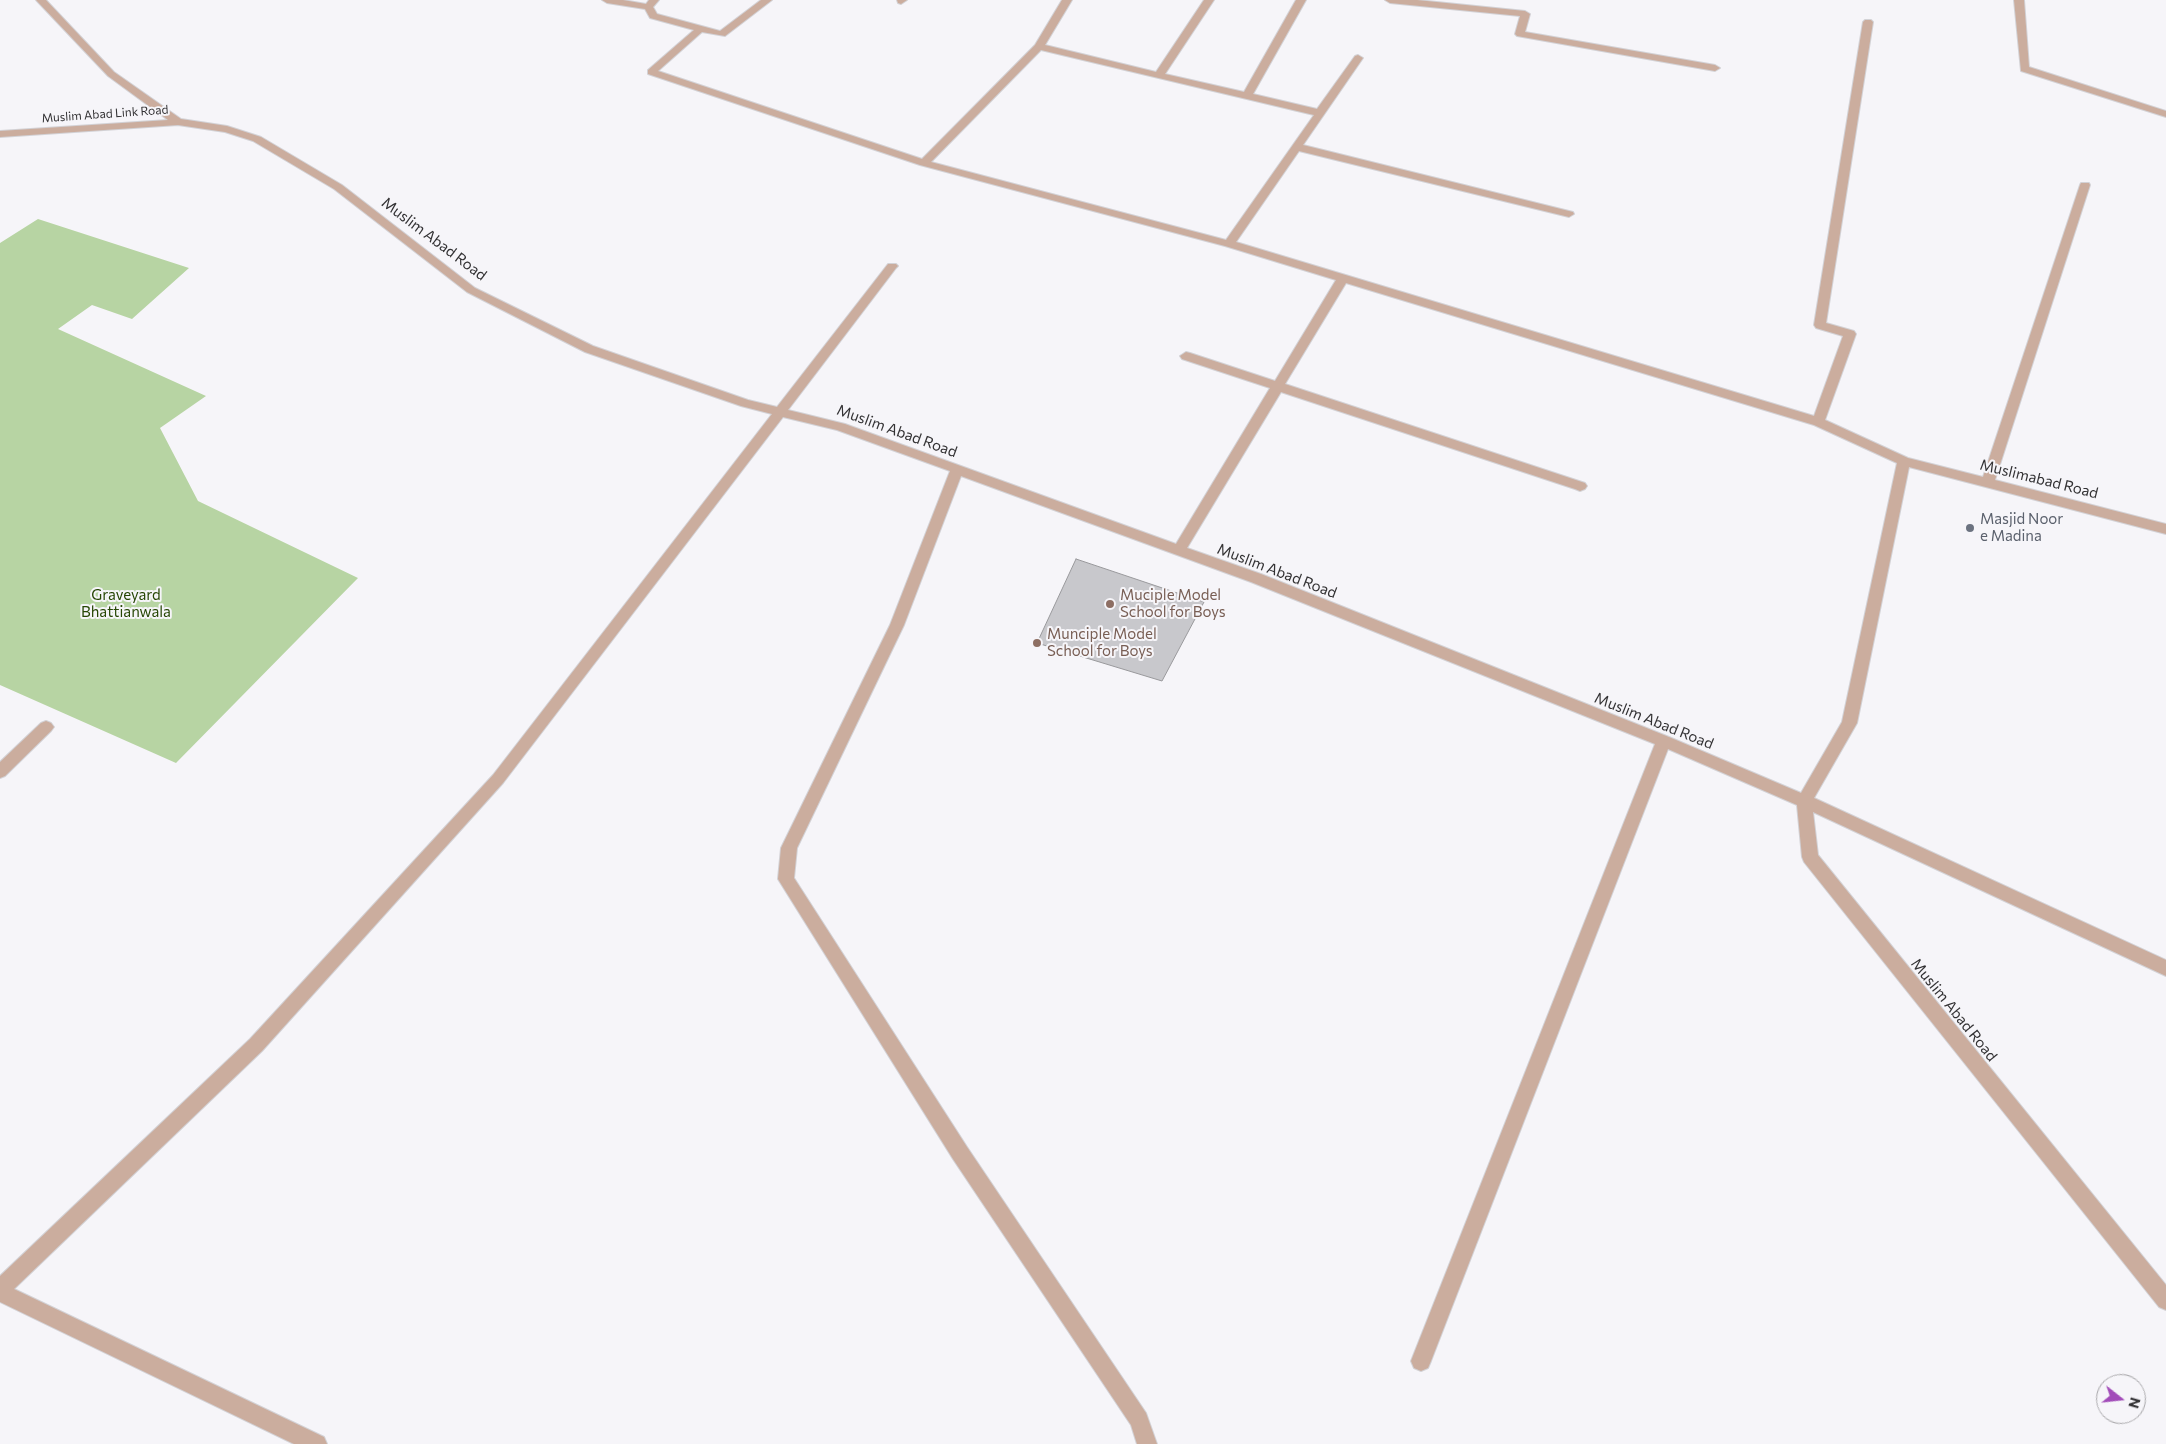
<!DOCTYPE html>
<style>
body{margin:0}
#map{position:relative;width:2166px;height:1444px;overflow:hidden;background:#f6f5f9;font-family:Commissioner,sans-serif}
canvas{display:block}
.north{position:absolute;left:2096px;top:1374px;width:50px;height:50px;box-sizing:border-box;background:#f6f5f9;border:1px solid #a8a7aa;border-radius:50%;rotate:106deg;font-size:14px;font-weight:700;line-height:20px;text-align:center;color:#333234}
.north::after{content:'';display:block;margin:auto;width:18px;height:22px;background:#a24cb9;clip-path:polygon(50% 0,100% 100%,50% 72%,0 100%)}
</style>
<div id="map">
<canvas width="2166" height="1444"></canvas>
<div class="north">N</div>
</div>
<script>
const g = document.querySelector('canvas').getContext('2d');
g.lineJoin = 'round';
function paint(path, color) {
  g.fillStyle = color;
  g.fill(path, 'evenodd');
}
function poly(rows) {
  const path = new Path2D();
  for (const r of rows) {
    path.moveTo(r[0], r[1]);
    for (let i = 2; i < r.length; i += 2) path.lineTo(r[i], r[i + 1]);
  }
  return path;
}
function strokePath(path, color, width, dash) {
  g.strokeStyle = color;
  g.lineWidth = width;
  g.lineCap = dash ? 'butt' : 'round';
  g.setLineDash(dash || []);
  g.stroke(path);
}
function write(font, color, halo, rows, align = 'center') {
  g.font = font + ' Commissioner,sans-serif';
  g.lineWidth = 4;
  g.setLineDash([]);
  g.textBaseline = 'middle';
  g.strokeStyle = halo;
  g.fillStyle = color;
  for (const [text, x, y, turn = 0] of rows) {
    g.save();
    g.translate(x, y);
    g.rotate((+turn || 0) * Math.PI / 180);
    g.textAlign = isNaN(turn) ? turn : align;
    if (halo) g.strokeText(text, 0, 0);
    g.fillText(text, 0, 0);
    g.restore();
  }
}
paint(poly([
 [38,219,189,268,132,319,92,305,58,329,206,396,160,428,198,501,358,578,176,763,0,685,0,243]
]), '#b7d4a3');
const building = poly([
 [1076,559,1204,602,1162,681,1037,643,1076,559]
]);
paint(building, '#c8c8cc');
strokePath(building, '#99999c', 1);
const minor = poly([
 [36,0,46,0,114,72,181,119,227,126,261,137,342,185,475,288,593,346,748,400,777,407,888,264,896,264,898,266,896,268,788,410,845,424,1176,544,1270,388,1182,359,1180,356,1186,352,1190,353,1275,381,1336,280,1225,246,920,165,648,74,648,70,694,30,650,18,645,9,607,3,602,0,623,0,646,4,649,0,659,0,653,7,657,14,720,31,761,0,772,0,725,36,702,32,658,71,922,159,1035,45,1062,0,1072,0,1045,45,1156,72,1204,0,1214,0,1165,74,1244,92,1296,0,1306,0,1253,94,1317,109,1355,56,1358,55,1363,58,1303,145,1573,212,1574,214,1569,217,1299,151,1236,242,1814,416,1843,336,1816,328,1814,325,1863,22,1865,20,1871,20,1873,22,1826,323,1854,331,1856,334,1825,420,1908,458,1983,477,2080,185,2081,183,2089,183,2090,185,1995,480,2166,524,2166,534,1909,467,1857,723,1814,798,2166,960,2166,976,1813,812,1818,855,2166,1285,2166,1310,2159,1307,1804,862,1802,857,1797,805,1668,749,1431,1361,1428,1368,1421,1371,1414,1368,1411,1361,1655,744,1251,582,961,476,904,625,797,848,794,878,967,1147,1146,1413,1157,1444,1137,1444,1131,1425,953,1159,778,879,781,848,890,625,950,471,837,430,783,417,503,783,262,1051,14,1289,324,1437,327,1444,294,1444,0,1302,0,1276,250,1039,493,775,772,414,741,406,585,352,467,292,334,189,253,141,225,132,178,125,0,137,0,131,168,120,108,76,36,0],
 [1041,50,1314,115,1226,240,931,162,1041,50],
 [1346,283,1814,425,1897,463,1842,722,1801,793,1669,737,1261,574,1187,548,1281,392,1575,489,1580,491,1585,489,1587,486,1585,483,1285,384,1346,283],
 [897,0,907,0,901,4,898,3,897,0],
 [1385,0,1417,0,1525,11,1530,14,1525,32,1715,65,1720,68,1715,71,1517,36,1515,34,1520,16,1390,3,1385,0],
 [2014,0,2024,0,2029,67,2166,111,2166,117,2021,71,2014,0],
 [46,721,51,723,54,727,51,731,5,776,0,778,0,762,41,723,46,721]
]);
strokePath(minor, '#d3d2d6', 2);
paint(minor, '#cbad9e');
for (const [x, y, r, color] of [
 [1970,528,5,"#6b7280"],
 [1110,604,5,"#8d6e63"],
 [1037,643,5,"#8d6e63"]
]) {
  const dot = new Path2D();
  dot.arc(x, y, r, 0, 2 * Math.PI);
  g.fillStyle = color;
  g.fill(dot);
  strokePath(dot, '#f6f5f9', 2);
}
write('12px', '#333234', '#f6f5f9', [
 ["Muslim Abad Link Road",105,114,-4]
]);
write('15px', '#333234', '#f6f5f9', [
 ["Muslim Abad Road",434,239,37],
 ["Muslim Abad Road",897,431,20],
 ["Muslimabad Road",2039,479,14],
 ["Muslim Abad Road",1277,571,21],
 ["Muslim Abad Road",1654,721,22],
 ["Muslim Abad Road",1954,1010,51]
]);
write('15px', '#5b616d', '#f6f5f9', [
 ["Masjid Noor",1980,519],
 ["e Madina",1980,536]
], 'left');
write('15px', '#264604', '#f6f5f9', [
 ["Graveyard",126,595],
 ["Bhattianwala",126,612]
]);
write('15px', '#785e54', '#f6f5f9', [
 ["Muciple Model",1120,595],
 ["School for Boys",1120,612],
 ["Munciple Model",1047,634],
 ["School for Boys",1047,651]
], 'left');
</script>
